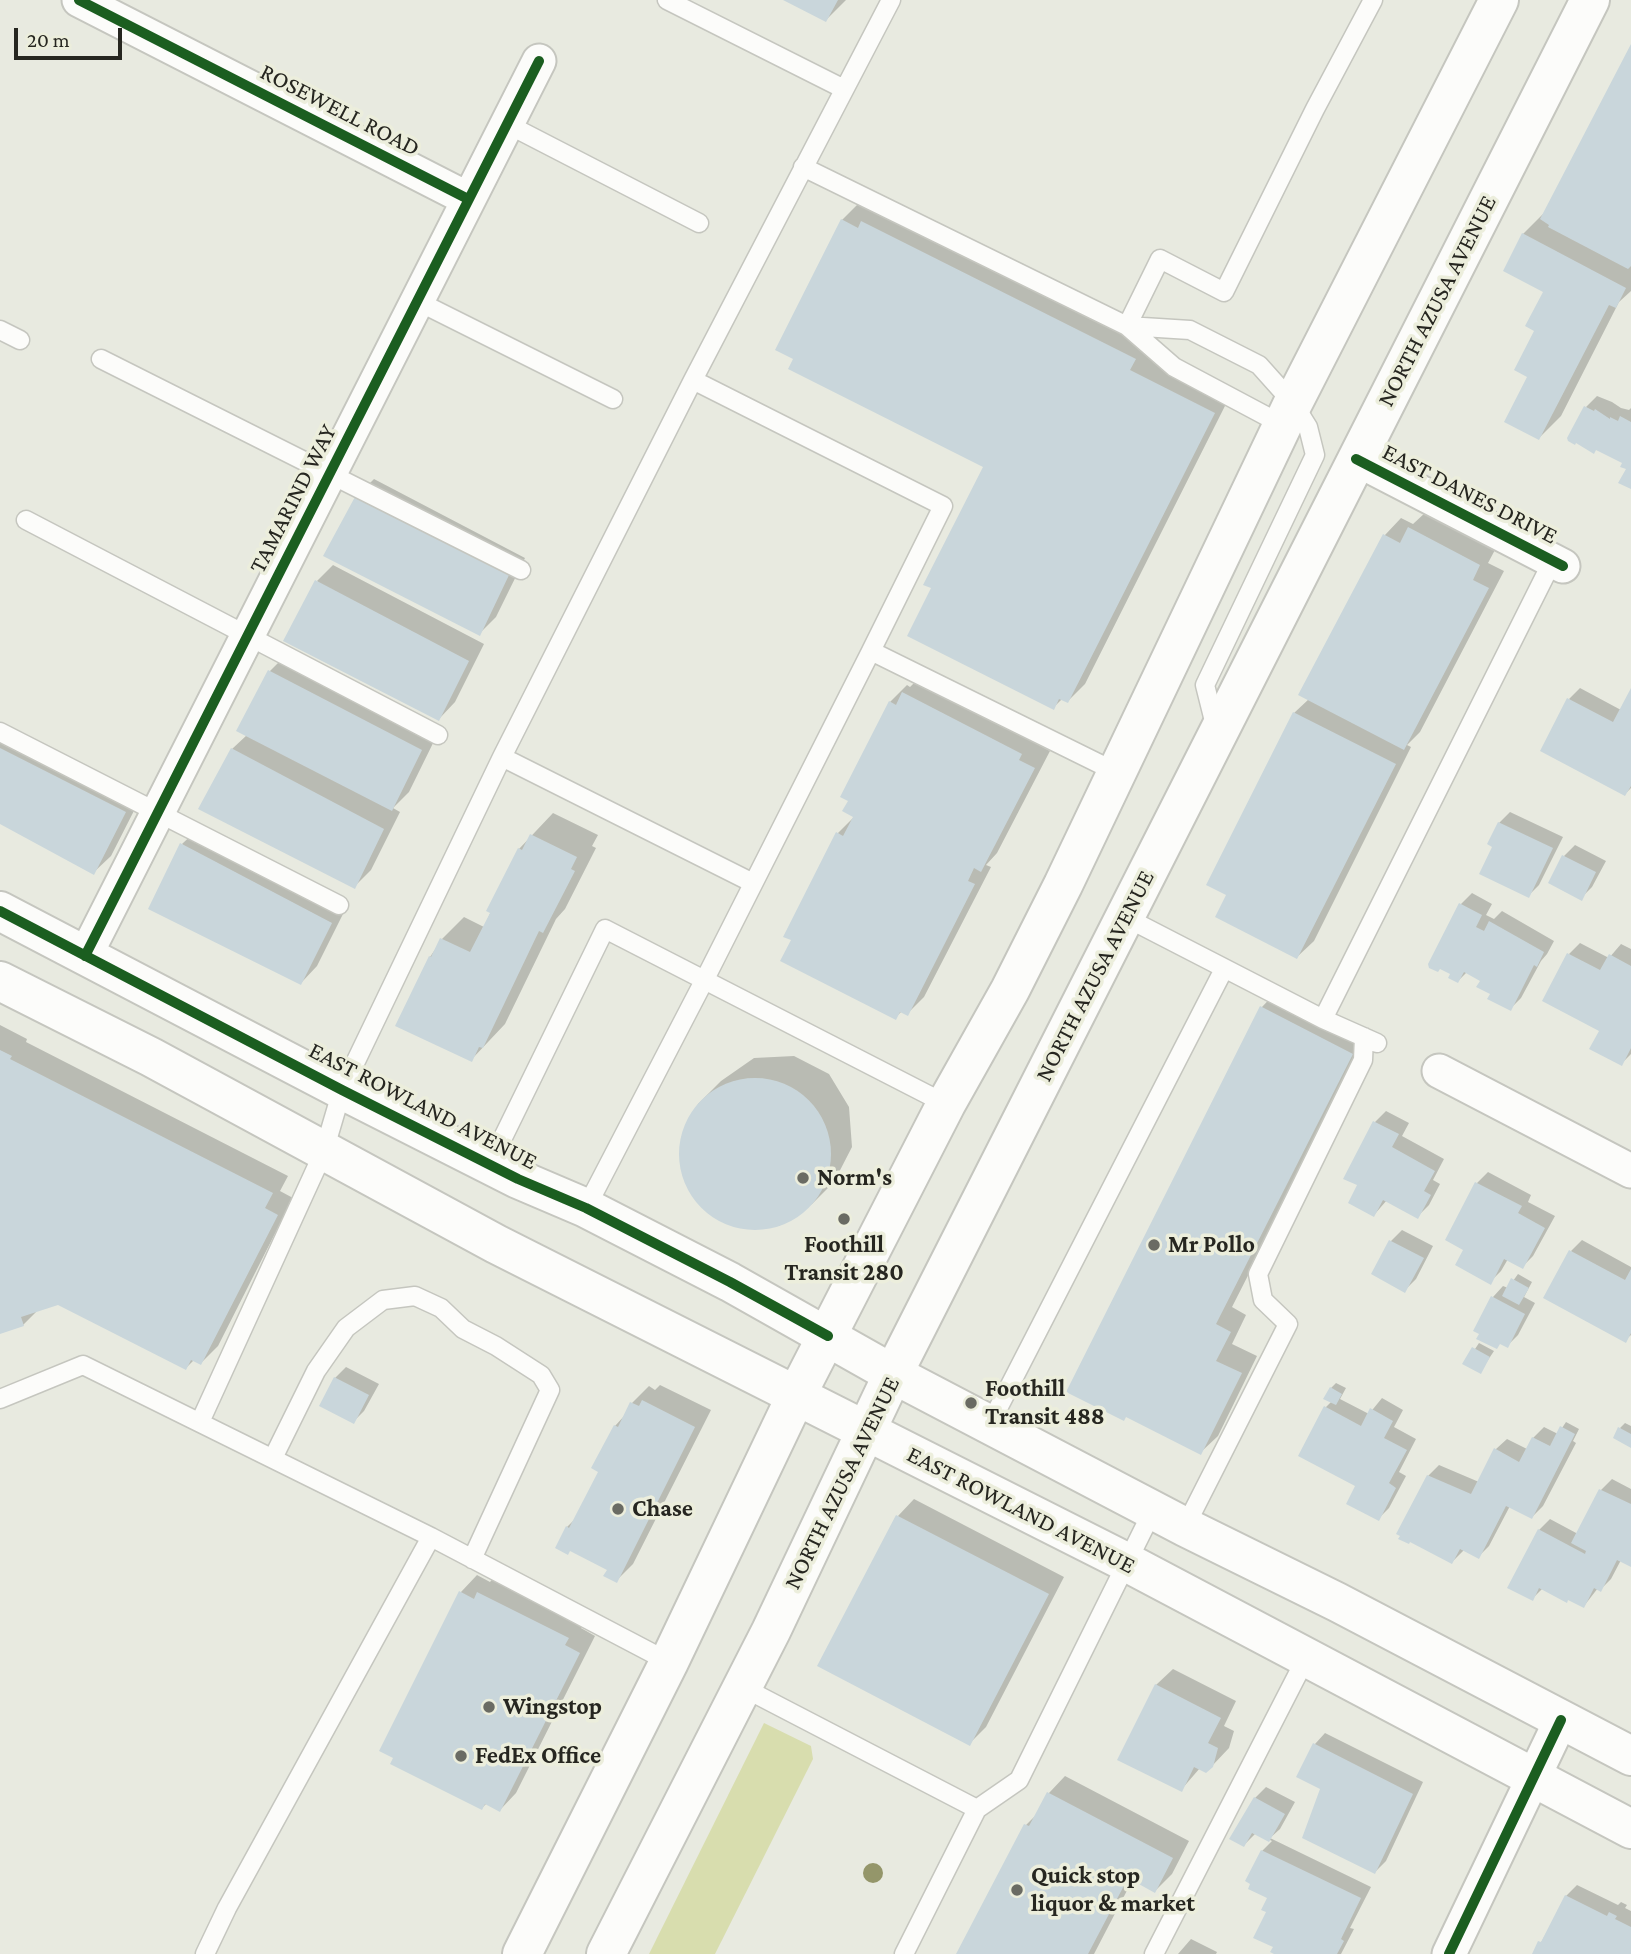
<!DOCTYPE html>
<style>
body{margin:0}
#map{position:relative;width:1631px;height:1954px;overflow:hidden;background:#e8eae0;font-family:"Crimson Pro",serif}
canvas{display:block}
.scale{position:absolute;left:14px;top:28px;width:108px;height:32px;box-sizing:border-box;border:4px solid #262620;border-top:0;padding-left:9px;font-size:21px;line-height:24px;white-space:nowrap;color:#262620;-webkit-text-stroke:5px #eceedc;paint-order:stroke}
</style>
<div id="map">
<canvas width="1631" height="1954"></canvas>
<div class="scale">20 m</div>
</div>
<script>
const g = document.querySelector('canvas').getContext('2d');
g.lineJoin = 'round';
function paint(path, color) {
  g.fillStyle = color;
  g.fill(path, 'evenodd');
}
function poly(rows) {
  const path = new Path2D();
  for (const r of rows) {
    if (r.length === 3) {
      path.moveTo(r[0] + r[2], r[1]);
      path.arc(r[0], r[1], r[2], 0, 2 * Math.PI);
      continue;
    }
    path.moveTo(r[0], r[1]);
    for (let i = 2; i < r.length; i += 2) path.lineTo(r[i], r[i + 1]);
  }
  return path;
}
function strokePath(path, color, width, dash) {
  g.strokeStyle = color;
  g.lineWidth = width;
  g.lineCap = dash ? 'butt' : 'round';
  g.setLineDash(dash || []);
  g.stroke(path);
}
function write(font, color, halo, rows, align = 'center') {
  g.font = font + ' "Crimson Pro",serif';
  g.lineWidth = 7;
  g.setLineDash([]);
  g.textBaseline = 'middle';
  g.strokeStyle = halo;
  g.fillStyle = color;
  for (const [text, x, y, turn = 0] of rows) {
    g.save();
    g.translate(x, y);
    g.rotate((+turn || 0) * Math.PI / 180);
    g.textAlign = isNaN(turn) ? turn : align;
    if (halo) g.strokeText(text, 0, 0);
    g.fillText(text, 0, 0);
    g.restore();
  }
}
paint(poly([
 [764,1723,811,1746,813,1759,715,1954,649,1954]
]), '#d8ddae');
paint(poly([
 [787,0,846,0,826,20],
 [1631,48,1631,291,1619,302,1561,416,1539,438,1530,376,1545,291,1523,234,1546,211],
 [859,203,1151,342,1230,396,1085,684,1068,701,1063,698,1053,708,933,588,985,466,842,220],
 [1597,396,1612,402,1621,408,1629,410,1631,408,1631,487,1628,469,1586,407],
 [374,479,525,558,496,617,479,634,357,496],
 [1426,512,1496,548,1488,563,1504,571,1420,732,1407,745,1411,747,1314,941,1297,957,1228,894,1294,713,1309,699,1385,535,1401,518,1413,524],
 [333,565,484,644,455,702,439,719,317,581],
 [287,654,438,733,409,792,393,808,400,812,371,870,354,887,232,749,247,735,238,730,270,671],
 [920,677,1038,737,1035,743,1050,751,997,853,986,865,991,867,924,997,907,1014,902,1011,895,1018,838,833,855,816,890,702,907,685,910,687],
 [1580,688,1621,710,1631,691,1631,788,1625,794,1569,699],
 [0,723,142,795,111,856,94,872,0,822],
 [1510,812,1563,837,1539,885,1528,896,1499,823],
 [553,813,598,835,592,846,596,848,565,909,556,919,505,1024,472,1059,430,957,442,939,464,917,484,927,519,849],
 [199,828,347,906,317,966,301,983,182,844],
 [1575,845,1606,861,1592,887,1581,898,1564,856],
 [1472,893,1492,904,1486,915,1494,919,1502,911,1554,941,1547,954,1541,961,1521,998,1510,1009,1492,993,1482,980,1467,972,1458,981,1461,904],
 [1580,943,1609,958,1621,944,1631,949,1631,1054,1621,1064,1601,1030,1569,954],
 [1278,990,1369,1037,1232,1307,1246,1315,1232,1344,1257,1356,1218,1436,1201,1452,1127,1416,1262,1007],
 [0,1025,27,1039,26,1042,288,1176,280,1191,293,1198,218,1346,201,1363,194,1360,186,1368,59,1303,38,1310,23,1325,0,1332],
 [794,1056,829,1074,849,1107,852,1147,834,1182,812,1204,779,1226,740,1228,705,1210,683,1177,681,1138,698,1104,721,1081,754,1058],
 [1386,1111,1409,1123,1402,1136,1444,1159,1433,1180,1440,1184,1429,1205,1418,1216,1387,1200,1374,1215,1359,1185,1346,1178,1375,1122],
 [1488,1172,1531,1195,1528,1202,1555,1216,1533,1256,1522,1267,1508,1259,1501,1271,1490,1282,1466,1249,1477,1183],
 [1402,1230,1433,1246,1416,1279,1405,1290,1373,1273,1391,1241],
 [1582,1240,1631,1267,1631,1335,1625,1340,1571,1251],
 [1518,1274,1532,1282,1524,1297,1535,1303,1518,1335,1507,1346,1493,1297,1503,1286,1508,1288],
 [1479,1343,1494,1351,1480,1372,1465,1364],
 [346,1367,379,1384,364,1411,353,1422,335,1378],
 [1336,1383,1346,1388,1340,1399,1369,1414,1382,1398,1403,1410,1394,1427,1416,1439,1399,1472,1406,1476,1389,1508,1378,1519,1358,1485,1325,1408,1332,1401,1331,1388],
 [660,1385,711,1410,633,1564,616,1581,609,1569,567,1527,576,1518,600,1471,615,1426,625,1415,632,1403,649,1386,655,1390],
 [1566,1422,1579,1429,1573,1441,1576,1443,1543,1506,1532,1517,1510,1506,1489,1546,1478,1557,1464,1550,1452,1562,1428,1476,1439,1465,1479,1482,1496,1449,1507,1439,1527,1449,1533,1438,1544,1427,1558,1434],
 [1625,1423,1631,1426,1631,1446,1620,1428],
 [1612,1479,1631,1489,1631,1565,1621,1560,1611,1579,1600,1590,1598,1588,1584,1606,1543,1588,1532,1599,1539,1530,1550,1519,1578,1534,1601,1490],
 [914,1499,1064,1577,986,1727,969,1744,898,1516],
 [477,1575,490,1582,495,1576,585,1621,581,1628,595,1636,516,1793,500,1810,487,1803,482,1808,461,1592],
 [1173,1669,1236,1701,1224,1726,1234,1731,1229,1748,1212,1766,1200,1768,1181,1790,1156,1685],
 [1325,1733,1423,1782,1386,1861,1375,1872,1322,1788,1315,1744],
 [1065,1776,1189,1841,1172,1874,1155,1891,1133,1879,1094,1954,958,1954,1026,1825,1039,1812,1049,1793],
 [1266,1787,1295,1802,1280,1829,1270,1838,1371,1887,1350,1928,1354,1929,1341,1954,1279,1954,1268,1912,1270,1898,1248,1880,1262,1851,1272,1841,1256,1833,1244,1845,1255,1798],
 [1577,1885,1618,1905,1621,1902,1627,1905,1625,1908,1631,1911,1631,1954,1535,1954,1566,1896],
 [1191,1939,1217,1952,1216,1954,1178,1954]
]), '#0003');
paint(poly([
 [783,0,838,0,826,22],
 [1631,44,1631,266,1628,269,1548,227,1549,225,1540,219],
 [841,219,858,228,861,221,1136,359,1130,370,1215,413,1068,703,1059,699,1054,710,907,636,931,588,923,585,983,467,788,369,793,359,775,350],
 [1522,233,1626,288,1616,308,1609,305,1539,440,1504,422,1527,377,1514,370,1534,331,1525,326,1543,292,1503,271],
 [1584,406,1594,411,1595,409,1610,419,1610,417,1618,421,1620,416,1631,422,1631,489,1618,483,1626,469,1620,467,1622,463,1596,450,1594,454,1576,443,1575,445,1568,441,1567,438],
 [356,495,509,575,480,636,323,556],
 [1408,527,1480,565,1473,580,1489,588,1404,750,1298,695,1383,534,1400,543],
 [315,580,469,661,439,721,283,641],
 [268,670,422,750,392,811,236,731],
 [1631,688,1631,786,1625,796,1540,751,1567,698,1613,722],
 [902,692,1022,754,1019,760,1035,768,981,872,974,868,968,881,975,884,908,1016,900,1012,896,1020,780,961,791,940,783,937,836,832,843,836,853,817,842,811,848,801,840,797,889,701,896,705],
 [1293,712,1396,764,1297,959,1215,917,1226,895,1206,885],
 [0,748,126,812,94,875,0,824],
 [231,748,384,829,355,889,198,809],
 [1498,822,1553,848,1529,898,1479,874,1492,847,1487,844],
 [530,834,577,857,571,869,575,871,543,933,539,931,483,1048,479,1047,472,1062,395,1026,429,956,431,957,440,938,470,952,490,913,486,911,518,848,522,850],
 [180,843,332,923,301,985,148,909],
 [1562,855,1596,872,1582,901,1548,883],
 [1459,903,1482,915,1476,927,1484,931,1489,921,1544,952,1537,967,1534,965,1511,1011,1487,999,1490,994,1476,987,1480,981,1464,972,1458,983,1448,978,1450,974,1440,969,1438,972,1429,968,1428,964],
 [1567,953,1600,970,1609,954,1631,966,1631,1048,1622,1066,1589,1049,1599,1031,1542,1001],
 [1260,1006,1353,1054,1216,1324,1231,1332,1216,1361,1242,1373,1201,1455,1126,1417,1124,1421,1066,1392],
 [0,1050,12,1056,10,1059,273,1193,265,1208,278,1215,201,1365,191,1360,186,1370,58,1305,21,1317,24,1326,0,1334],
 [755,1154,76],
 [1373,1121,1399,1134,1392,1147,1435,1171,1424,1191,1431,1195,1418,1219,1383,1200,1374,1217,1348,1203,1357,1185,1343,1179],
 [1475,1182,1522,1206,1518,1213,1545,1228,1523,1269,1504,1259,1491,1285,1455,1265,1463,1250,1445,1240],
 [1389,1240,1424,1258,1405,1293,1371,1274],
 [1569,1250,1625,1280,1631,1269,1631,1333,1626,1343,1543,1298],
 [1511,1278,1529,1288,1519,1305,1502,1296],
 [1491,1296,1525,1314,1508,1348,1500,1344,1497,1349,1476,1339,1479,1334,1473,1331],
 [1472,1347,1490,1357,1481,1374,1462,1364],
 [334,1377,369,1395,354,1424,319,1406],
 [1330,1387,1342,1394,1336,1405,1323,1399],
 [642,1400,695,1427,617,1583,603,1576,607,1570,570,1551,568,1555,555,1548,566,1526,569,1528,598,1472,591,1468,614,1425,618,1427,630,1402,639,1406],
 [1324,1406,1361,1426,1370,1408,1393,1421,1384,1438,1407,1450,1389,1483,1396,1488,1379,1521,1346,1504,1355,1486,1298,1456],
 [1560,1426,1575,1434,1532,1519,1506,1506,1479,1559,1460,1549,1452,1564,1410,1542,1409,1544,1398,1539,1400,1536,1396,1534,1427,1475,1471,1494,1494,1448,1519,1462,1532,1437,1550,1446],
 [1618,1427,1631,1434,1631,1448,1613,1438],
 [1599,1489,1631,1504,1631,1567,1617,1560,1601,1592,1594,1588,1584,1608,1568,1600,1567,1603,1539,1588,1533,1601,1507,1588,1538,1529,1585,1554,1586,1551,1571,1543],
 [896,1515,1049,1594,970,1746,817,1666],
 [459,1591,474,1599,477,1592,569,1638,565,1645,580,1653,500,1812,485,1804,482,1810,390,1764,393,1758,379,1751],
 [1155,1684,1221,1718,1208,1743,1218,1748,1213,1767,1206,1773,1194,1767,1182,1792,1117,1760],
 [1313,1743,1413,1794,1375,1874,1302,1838,1320,1789,1296,1777],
 [1047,1792,1173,1858,1155,1893,1128,1878,1088,1954,956,1954,1024,1824,1029,1826],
 [1254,1797,1285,1814,1269,1842,1252,1833,1244,1847,1229,1839],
 [1261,1850,1361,1898,1341,1939,1344,1941,1337,1954,1274,1954,1270,1952,1273,1947,1253,1938,1266,1912,1261,1910,1267,1898,1248,1889,1250,1884,1245,1881],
 [1565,1895,1607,1916,1609,1912,1617,1916,1615,1919,1631,1927,1631,1954,1532,1954,1538,1941,1541,1942]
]), '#c9d6db');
const lane = poly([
 [667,0,844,89],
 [507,124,699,223],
 [803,167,1127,326,1174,367,1283,425],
 [417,301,613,399],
 [1127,326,1190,330,1259,365,1293,403,1308,427,1315,455,1205,685,1216,729],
 [1127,326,1160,259,1224,292,1315,109,1373,0],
 [0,330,20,340],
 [101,359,521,570],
 [693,380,943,506,871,651,1116,772],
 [26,520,438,735],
 [0,732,339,905],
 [502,757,753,883],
 [1125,917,1323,1019,1377,1043],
 [1323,1019,1553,560],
 [490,1164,605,929,946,1104],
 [586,1208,705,979,871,651],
 [0,1399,83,1365,431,1537,227,1908,205,1954],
 [200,1422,324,1151,342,1090,502,757,693,380,891,0],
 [990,1424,1224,969],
 [273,1458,316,1371,346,1328,383,1300,415,1296,441,1308,463,1329,496,1346,541,1375,550,1390,472,1559],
 [1185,1527,1288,1324,1263,1300,1258,1274,1363,1060,1364,1037],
 [431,1537,669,1662],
 [742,1687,977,1809,1019,1780,1153,1510],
 [904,1954,977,1809],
 [1154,1954,1306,1658]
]);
const street = poly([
 [79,0,468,199],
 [1356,459,1563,566],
 [85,956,539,61],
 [1439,1071,1631,1171],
 [1449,1954,1561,1720]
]);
const secondary = poly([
 [0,911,342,1090,518,1179,586,1208,730,1282,893,1374,1185,1527,1337,1602,1631,1756],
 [0,981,151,1057,496,1244,1128,1563,1631,1829]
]);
const primary = poly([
 [522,1954,669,1662,796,1396,946,1104,1010,990,1063,885,1293,403,1499,0],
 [606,1954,771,1631,893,1374,1590,0]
]);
strokePath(lane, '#c5c6bf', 21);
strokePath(street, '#c5c6bf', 37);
strokePath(secondary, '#c5c6bf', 42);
strokePath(primary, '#c5c6bf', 42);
strokePath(lane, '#fcfcfa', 18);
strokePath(street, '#fcfcfa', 33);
strokePath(secondary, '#fcfcfa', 38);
strokePath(primary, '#fcfcfa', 38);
strokePath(poly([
 [79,0,468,199],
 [1356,459,1563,566],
 [0,911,342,1090,518,1179,586,1208,730,1282,828,1336],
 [85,956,539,61],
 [1449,1954,1561,1720]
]), '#1b5e20', 10);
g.fillStyle = '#94966a';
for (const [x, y] of [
 [873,1873]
]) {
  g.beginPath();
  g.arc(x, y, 10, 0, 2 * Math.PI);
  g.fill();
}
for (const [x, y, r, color] of [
 [803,1178,7,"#6a6b63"],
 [844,1219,7,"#6a6b63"],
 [1154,1245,7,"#6a6b63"],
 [971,1403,7,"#6a6b63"],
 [618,1509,7,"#6a6b63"],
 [489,1707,7,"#6a6b63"],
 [461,1756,7,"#6a6b63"],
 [1017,1890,7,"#6a6b63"]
]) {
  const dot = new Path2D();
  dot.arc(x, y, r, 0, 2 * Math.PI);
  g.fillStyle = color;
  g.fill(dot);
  strokePath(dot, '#eceedc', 2.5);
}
write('24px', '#262620', '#eceedc', [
 ["ROSEWELL ROAD",340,110,27],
 ["NORTH AZUSA AVENUE",1437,301,-63],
 ["EAST DANES DRIVE",1470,494,27],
 ["TAMARIND WAY",293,499,-63],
 ["NORTH AZUSA AVENUE",1095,976,-63],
 ["EAST ROWLAND AVENUE",423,1106,27],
 ["NORTH AZUSA AVENUE",842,1483,-64],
 ["EAST ROWLAND AVENUE",1021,1510,27]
]);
write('bold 24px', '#262620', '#eceedc', [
 ["Norm's",817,1178],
 ["Foothill",844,1245,"center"],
 ["Transit 280",844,1273,"center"],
 ["Mr Pollo",1168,1245],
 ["Foothill",985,1389],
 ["Transit 488",985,1417],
 ["Chase",632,1509],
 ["Wingstop",503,1707],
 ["FedEx Office",475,1756],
 ["Quick stop",1031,1876],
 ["liquor & market",1031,1904]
], 'left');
</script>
